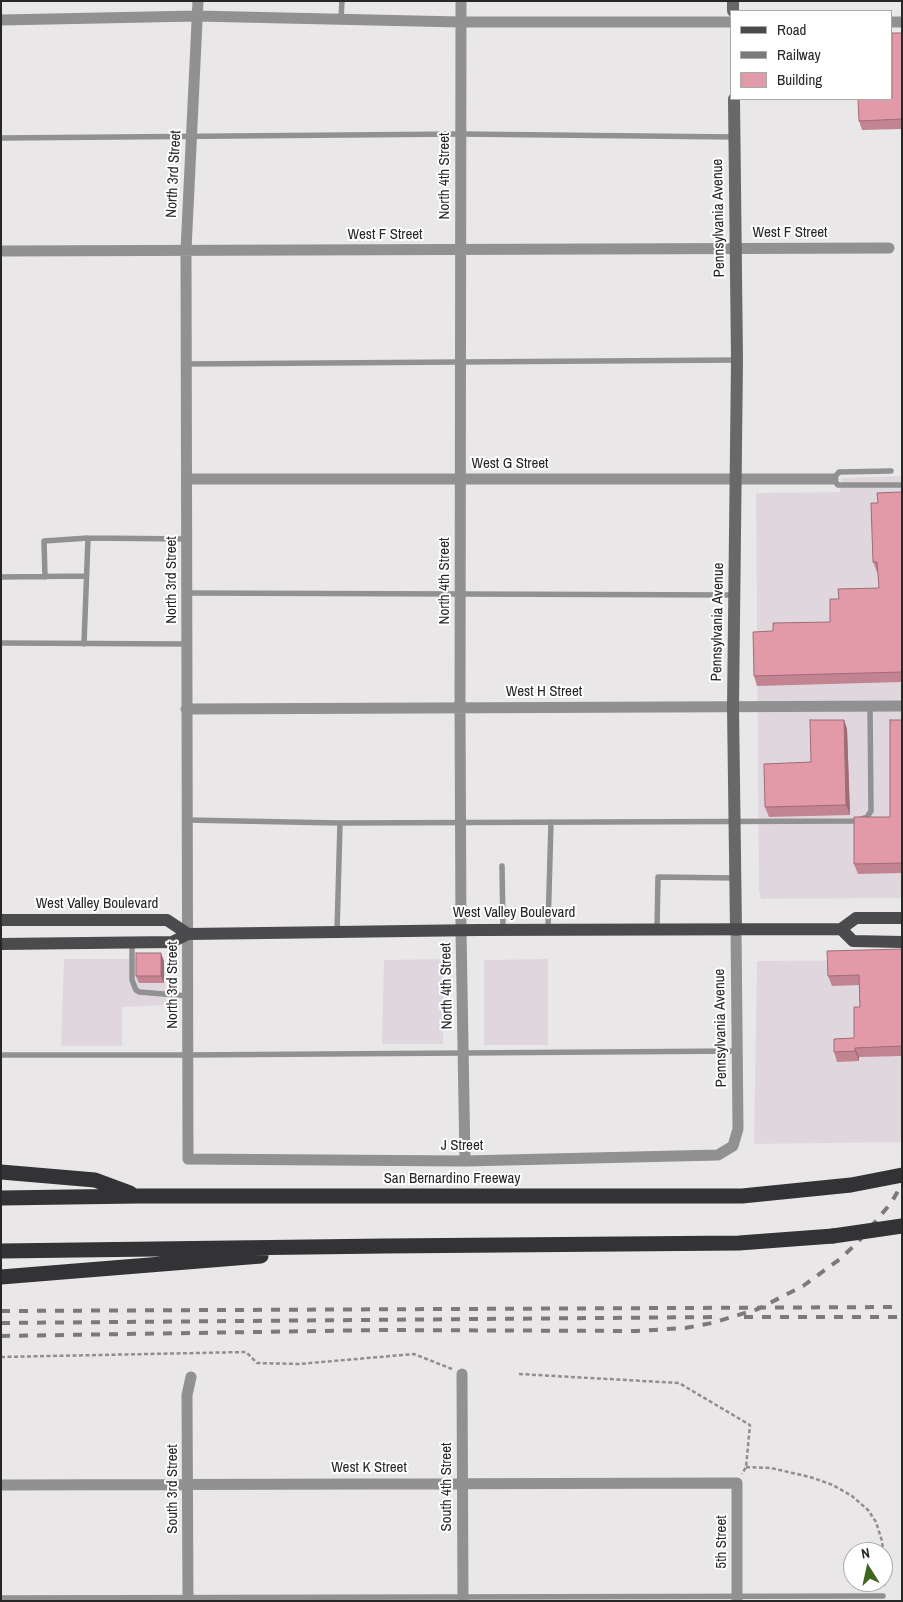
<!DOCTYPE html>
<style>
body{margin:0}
#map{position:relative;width:903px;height:1602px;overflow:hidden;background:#eae7e9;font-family:"Archivo Narrow",sans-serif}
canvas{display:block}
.frame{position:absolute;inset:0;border:2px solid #282728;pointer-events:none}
.legend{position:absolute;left:730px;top:10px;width:162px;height:90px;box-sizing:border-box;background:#fff;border:1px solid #a9a9a9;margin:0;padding:6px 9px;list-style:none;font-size:15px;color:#282728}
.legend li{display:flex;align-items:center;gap:10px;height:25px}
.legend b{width:25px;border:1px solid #a9a9a9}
.north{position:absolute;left:843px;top:1542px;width:50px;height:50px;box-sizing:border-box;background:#fff;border:1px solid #a9a9a9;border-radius:50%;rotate:350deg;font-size:14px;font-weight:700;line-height:20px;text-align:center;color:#282728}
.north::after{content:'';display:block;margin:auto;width:18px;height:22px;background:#40651e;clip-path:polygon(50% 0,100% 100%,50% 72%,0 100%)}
</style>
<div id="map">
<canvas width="903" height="1602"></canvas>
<div class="frame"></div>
<ul class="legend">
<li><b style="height:6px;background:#4b4a4d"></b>Road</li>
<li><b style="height:6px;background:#7b797a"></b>Railway</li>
<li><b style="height:14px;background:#e29aa8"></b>Building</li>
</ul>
<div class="north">N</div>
</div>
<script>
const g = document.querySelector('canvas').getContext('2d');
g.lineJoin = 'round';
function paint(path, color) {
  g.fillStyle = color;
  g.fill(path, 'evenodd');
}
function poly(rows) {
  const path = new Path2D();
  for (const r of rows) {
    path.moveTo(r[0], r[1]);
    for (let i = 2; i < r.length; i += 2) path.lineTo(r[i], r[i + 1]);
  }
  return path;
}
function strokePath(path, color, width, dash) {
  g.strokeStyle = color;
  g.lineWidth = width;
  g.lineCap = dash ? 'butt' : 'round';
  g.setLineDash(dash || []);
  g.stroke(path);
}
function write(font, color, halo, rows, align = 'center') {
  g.font = font + ' "Archivo Narrow",sans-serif';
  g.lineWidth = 4;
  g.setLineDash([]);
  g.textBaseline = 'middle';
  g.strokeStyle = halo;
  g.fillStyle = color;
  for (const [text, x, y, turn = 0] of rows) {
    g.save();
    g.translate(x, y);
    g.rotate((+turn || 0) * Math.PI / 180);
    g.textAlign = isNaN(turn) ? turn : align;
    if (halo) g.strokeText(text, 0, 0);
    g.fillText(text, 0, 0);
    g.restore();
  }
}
paint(poly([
 [902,476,902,898,761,899,759,891,756,493,840,492,841,478],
 [64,959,164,959,167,1005,122,1007,122,1046,61,1046],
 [444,959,443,1044,382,1044,384,960],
 [548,959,548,1045,484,1045,484,960],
 [902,960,902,1142,754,1144,757,961]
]), '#e0d7de');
strokePath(poly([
 [1,1357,246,1352,257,1363,299,1364,414,1354,452,1369],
 [519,1374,679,1383,750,1425,746,1467,742,1474],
 [746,1467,771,1468,810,1477,833,1485,852,1496,868,1510,876,1522,882,1541,884,1558,884,1588]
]), '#908e8f', 2.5, [4, 2.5]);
strokePath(poly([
 [341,19,342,1],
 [1,138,460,134,734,137],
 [186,364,737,360],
 [891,471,839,472,833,479,838,485,902,485],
 [1,577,86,576],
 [45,577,44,541,88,538],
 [187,593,734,595],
 [1,643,186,644],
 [84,644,88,538,187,539],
 [187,820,340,823,855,821,867,817,871,811,870,706],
 [502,866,503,930],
 [548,929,551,822],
 [657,929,658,877,735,878],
 [337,932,340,823],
 [132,942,132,980,136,990,139,992,188,996],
 [1,1055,188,1055,738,1051],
 [1,1598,883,1596]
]), '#919192', 5.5);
strokePath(poly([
 [198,1,186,250,188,1159,465,1161,718,1155,733,1146,738,1129,736,930],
 [461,1,460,707,461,930,465,1161],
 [1,20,197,16,460,22,732,22],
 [892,22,902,22],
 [1,251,889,248],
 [187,479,833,479],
 [186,709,902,706],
 [462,1374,463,1601],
 [1,1485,737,1483,737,1601],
 [188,1601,187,1395,191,1377]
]), '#919192', 11);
strokePath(poly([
 [733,1,733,11],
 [734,99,737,360,733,707,736,930]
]), '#686769', 12);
strokePath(poly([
 [1,920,167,920,188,934],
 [841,929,853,941,902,942],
 [1,944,172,942,188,934,265,933,479,930,841,929,856,918,902,918]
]), '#4b4a4d', 12);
strokePath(poly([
 [1,1172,95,1180,130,1193],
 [1,1198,138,1196,742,1196,851,1185,902,1175],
 [1,1251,385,1246,739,1243,833,1236],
 [1,1277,261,1256]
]), '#333235', 15);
strokePath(poly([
 [1,1311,902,1307],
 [744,1317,902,1317],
 [1,1323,719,1317],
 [1,1336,382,1330,636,1331,685,1328,712,1323,758,1309,803,1286,840,1259,858,1242,891,1203,902,1184]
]), '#7b797a', 4, [9, 9]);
strokePath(poly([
 [833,1236,902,1226]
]), '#333235', 15);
paint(poly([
 [902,33,902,129,862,130,859,121],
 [902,492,902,682,757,686,754,676,773,631,830,622,839,599,879,588,878,572,877,572,873,562],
 [844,720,847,729,850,815,769,817,765,807,811,762],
 [902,720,902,873,858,874,854,864,890,817],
 [902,949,902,1056,859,1057,859,1061,837,1062,834,1052,854,1038,860,1007,859,985,832,986,828,976],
 [164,961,164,983,139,983,136,976]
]), '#c28490');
paint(poly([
 [844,720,847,729,850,815,846,805],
 [161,953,164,961,164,983,161,976],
 [855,1048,859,1057,859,1061,855,1051]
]), '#9e6c76');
const building = poly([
 [892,33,902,33,902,119,859,121,858,99,892,99,892,33],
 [902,492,902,672,754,676,753,632,773,631,773,623,830,622,830,599,839,599,838,589,879,588,877,562,873,562,871,503,878,503,877,493,902,492],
 [810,720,844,720,846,805,765,807,764,764,811,762,810,720],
 [890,720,902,720,902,863,854,864,854,817,890,817,890,720],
 [902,949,902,1046,855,1048,855,1051,834,1052,834,1039,854,1038,854,1007,860,1007,859,975,828,976,827,951,902,949],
 [136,953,161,953,161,976,136,976,136,953]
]);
paint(building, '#e29aa8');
strokePath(building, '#9e6c76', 1);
write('15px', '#282728', '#fff', [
 ["North 3rd Street",174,174,-87],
 ["North 4th Street",445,176,-90],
 ["Pennsylvania Avenue",719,218,-91],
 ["West F Street",790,233],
 ["West F Street",385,235],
 ["West G Street",510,464],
 ["North 3rd Street",172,580,-90],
 ["North 4th Street",445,581,-90],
 ["Pennsylvania Avenue",718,622,-89],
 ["West H Street",544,692],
 ["West Valley Boulevard",97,904],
 ["West Valley Boulevard",514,913],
 ["North 3rd Street",173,985,-90],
 ["North 4th Street",447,986,-91],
 ["Pennsylvania Avenue",721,1028,-91],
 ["J Street",462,1146],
 ["San Bernardino Freeway",452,1179],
 ["West K Street",369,1468],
 ["South 4th Street",447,1487,-90],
 ["South 3rd Street",173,1489,-90],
 ["5th Street",722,1542,-90]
]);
</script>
